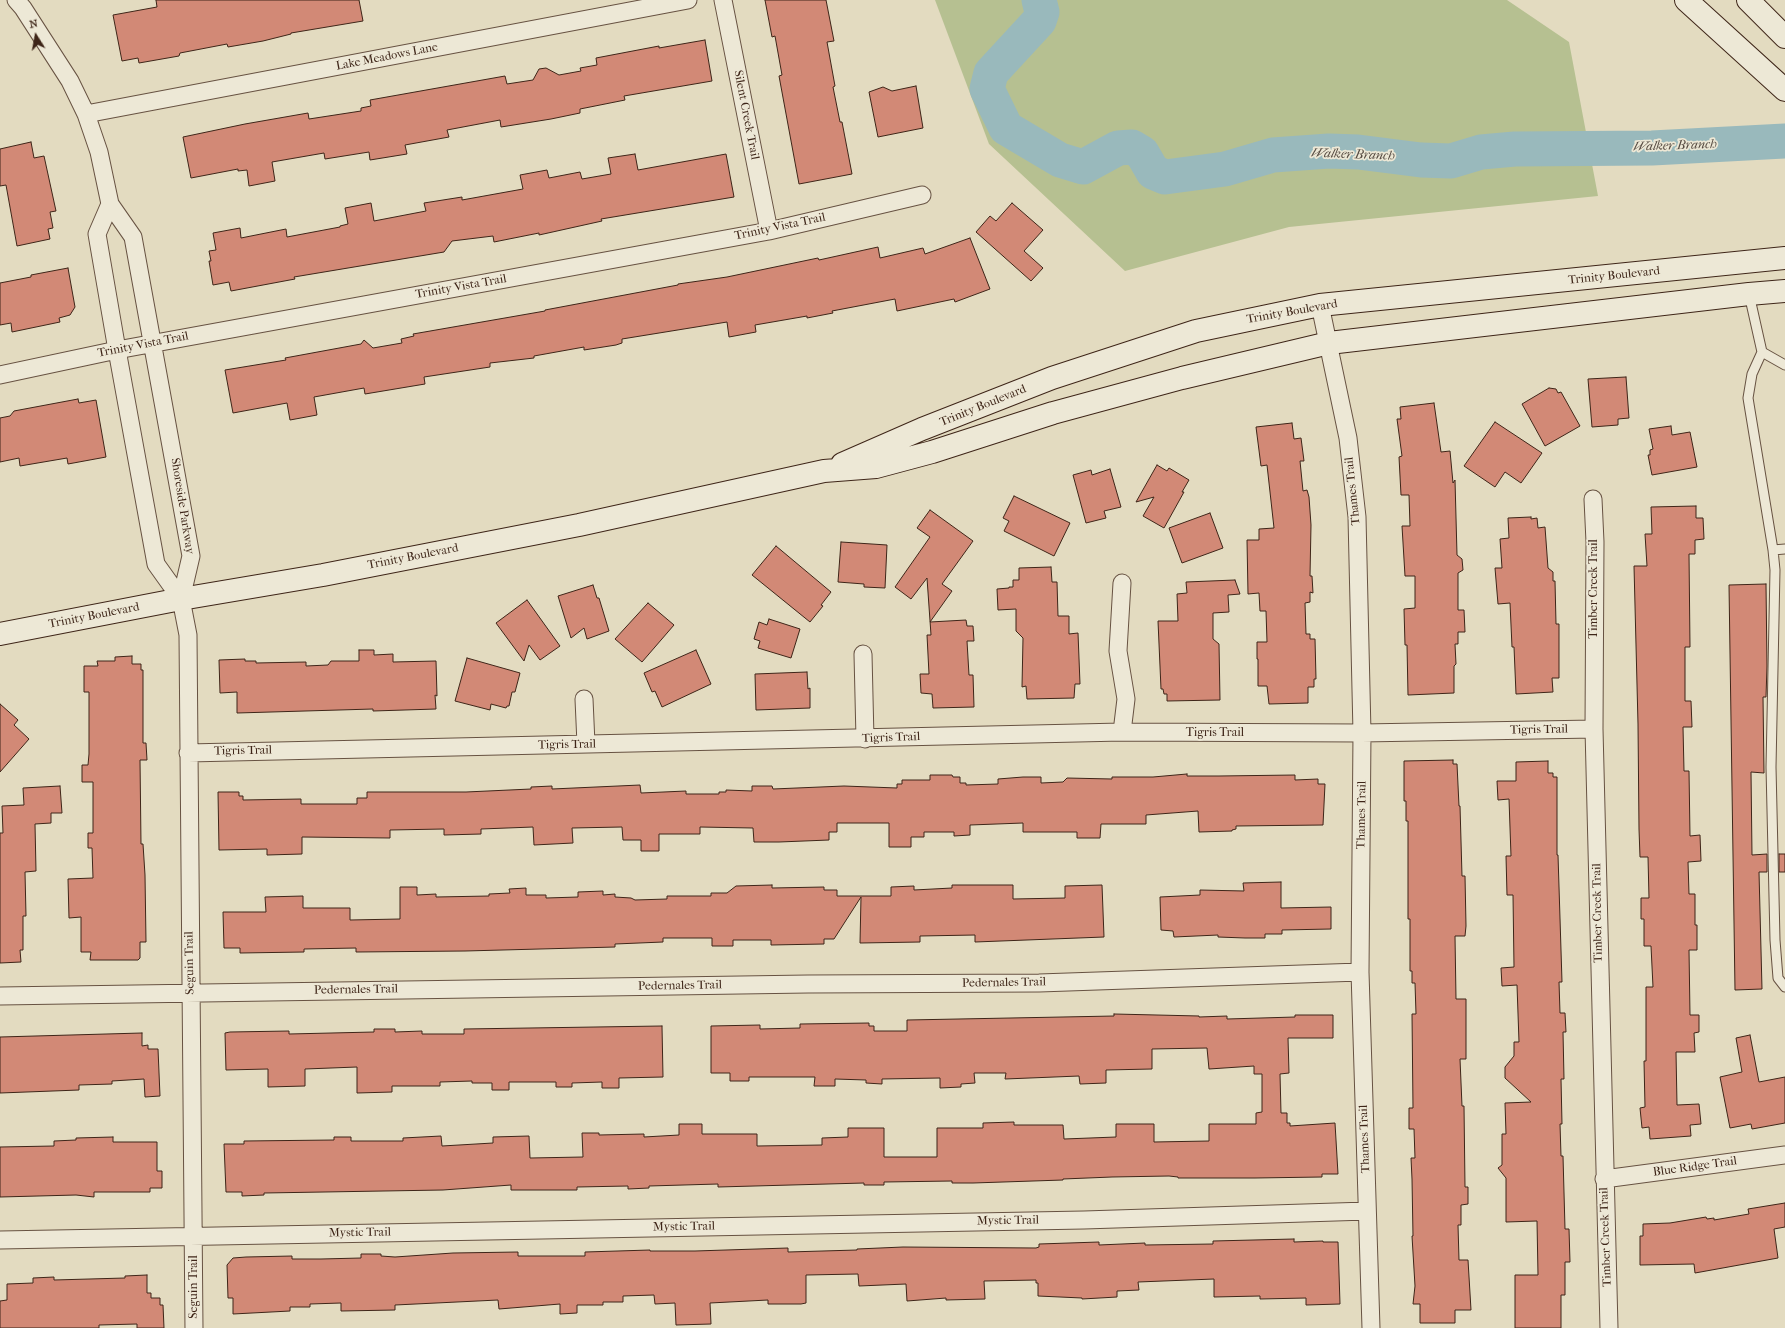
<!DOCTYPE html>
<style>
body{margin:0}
#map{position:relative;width:1785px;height:1328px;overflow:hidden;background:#e3dbc0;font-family:"IM FELL French Canon",serif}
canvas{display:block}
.north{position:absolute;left:16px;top:16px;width:40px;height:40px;-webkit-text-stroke:3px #ede8d6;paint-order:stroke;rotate:349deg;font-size:11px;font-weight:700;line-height:16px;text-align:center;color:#3e2518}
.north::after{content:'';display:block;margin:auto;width:14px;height:18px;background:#3e2518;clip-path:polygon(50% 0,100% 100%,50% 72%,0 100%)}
</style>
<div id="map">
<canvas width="1785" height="1328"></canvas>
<div class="north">N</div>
</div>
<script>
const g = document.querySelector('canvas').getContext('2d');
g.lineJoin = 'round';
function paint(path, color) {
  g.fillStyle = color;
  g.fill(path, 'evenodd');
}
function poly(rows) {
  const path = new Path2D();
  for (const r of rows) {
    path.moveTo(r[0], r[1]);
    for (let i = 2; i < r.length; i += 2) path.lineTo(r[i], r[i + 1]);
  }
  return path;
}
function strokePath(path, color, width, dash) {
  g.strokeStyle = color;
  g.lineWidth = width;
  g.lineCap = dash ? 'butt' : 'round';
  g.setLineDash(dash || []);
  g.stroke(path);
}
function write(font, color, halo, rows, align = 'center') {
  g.font = font + ' "IM FELL French Canon",serif';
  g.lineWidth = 3.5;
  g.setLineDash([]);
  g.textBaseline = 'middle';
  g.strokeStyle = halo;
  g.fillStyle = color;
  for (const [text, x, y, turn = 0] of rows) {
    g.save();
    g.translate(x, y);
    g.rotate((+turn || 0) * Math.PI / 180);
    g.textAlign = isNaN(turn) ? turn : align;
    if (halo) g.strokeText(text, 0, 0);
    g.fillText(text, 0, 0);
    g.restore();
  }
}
paint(poly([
 [935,0,1507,0,1569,42,1598,196,1289,227,1125,271,989,144]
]), '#b6c091');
strokePath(poly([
 [1039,0,1042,12,1039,21,991,73,987,89,1006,128,1060,160,1083,167,1118,148,1132,147,1142,153,1153,172,1165,177,1225,169,1273,155,1329,151,1358,152,1421,160,1451,161,1481,152,1515,149,1652,148,1785,141]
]), '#99b9bc', 35);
const building = poly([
 [156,0,359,0,363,21,291,33,291,34,263,41,228,47,227,44,180,53,179,56,139,63,138,58,122,61,113,15,157,7,156,0],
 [765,0,826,0,834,41,827,42,835,86,833,87,840,122,842,122,852,174,799,184,779,76,782,75,775,36,772,37,765,0],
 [705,40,712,81,624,96,625,100,580,109,580,113,551,119,501,127,500,120,447,130,449,137,405,145,407,154,370,160,369,152,325,159,324,153,272,162,275,181,249,186,247,170,238,171,238,169,191,178,183,137,245,124,308,113,309,119,361,111,361,108,371,106,370,100,505,76,507,84,533,80,539,69,546,68,559,75,581,71,580,68,597,65,596,58,659,46,659,48,705,40],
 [916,86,923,128,878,137,869,92,883,87,892,91,916,86],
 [31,142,34,158,44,156,56,211,50,212,53,228,48,229,50,239,17,246,6,185,0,186,0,149,31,142],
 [635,154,638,170,726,154,734,197,601,219,602,221,539,235,539,233,494,242,493,236,452,241,444,252,294,277,295,279,231,291,229,282,213,285,209,261,211,261,209,251,216,250,213,233,240,228,241,238,286,229,287,237,340,227,340,226,348,224,345,208,371,203,374,221,426,211,424,203,462,197,462,200,523,189,520,175,547,170,549,178,580,172,582,179,611,174,608,158,635,154],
 [1012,203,1043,230,1024,251,1043,268,1031,281,976,232,990,216,996,221,1012,203],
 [970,238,990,289,955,302,954,299,897,311,895,299,832,311,833,313,807,318,807,316,755,325,756,332,729,337,727,322,622,339,622,343,616,345,584,350,584,347,534,356,534,358,490,363,490,367,424,377,425,384,365,394,364,388,314,397,317,415,290,420,287,403,233,413,225,370,286,360,285,358,361,344,364,340,373,348,402,343,401,339,414,336,413,334,545,311,545,310,678,285,678,284,727,277,818,258,819,260,878,247,880,258,923,248,925,254,970,238],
 [68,268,75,307,70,315,59,318,60,322,12,332,11,323,0,325,0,283,31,277,31,275,68,268],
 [1626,377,1629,418,1618,419,1618,425,1592,427,1588,379,1626,377],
 [1549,388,1556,389,1558,393,1561,392,1580,426,1545,446,1522,404,1549,388],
 [78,399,79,403,96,400,106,457,68,464,67,458,20,466,19,458,0,462,0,418,10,416,14,411,78,399],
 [1434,403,1441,452,1450,451,1453,483,1455,480,1457,555,1462,559,1463,570,1458,573,1458,610,1464,610,1465,632,1458,632,1458,644,1455,644,1456,664,1454,666,1454,693,1408,695,1407,645,1405,645,1404,609,1415,608,1415,576,1405,576,1402,526,1410,526,1409,495,1401,495,1399,457,1402,456,1397,419,1401,419,1400,407,1434,403],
 [1495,422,1542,453,1521,483,1505,472,1495,487,1464,466,1495,422],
 [1292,423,1294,439,1301,438,1304,461,1300,461,1303,491,1307,490,1309,497,1311,525,1310,576,1312,576,1313,593,1310,592,1310,602,1305,603,1306,634,1310,634,1310,639,1315,639,1316,679,1314,679,1314,687,1308,687,1308,703,1269,704,1267,686,1258,686,1258,659,1257,659,1257,642,1267,642,1266,611,1260,611,1259,593,1248,594,1247,540,1259,540,1259,529,1274,528,1267,465,1261,466,1256,427,1292,423],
 [1671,426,1672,435,1690,432,1697,467,1652,475,1648,455,1650,455,1650,450,1653,449,1649,429,1671,426],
 [1157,465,1167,471,1169,468,1189,480,1182,492,1184,492,1164,528,1143,516,1154,497,1136,502,1157,465],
 [1110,469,1121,507,1104,511,1106,518,1086,523,1073,475,1091,470,1092,475,1110,469],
 [1014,496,1070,523,1054,556,1004,531,1009,521,1003,518,1014,496],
 [1696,506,1696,518,1703,518,1704,539,1695,540,1695,554,1689,554,1690,647,1685,647,1685,701,1691,701,1692,727,1683,727,1684,771,1689,771,1690,836,1700,835,1701,861,1688,862,1689,894,1695,894,1695,925,1697,925,1697,950,1689,950,1690,1015,1699,1015,1699,1032,1694,1033,1695,1052,1676,1052,1677,1105,1699,1104,1701,1124,1690,1125,1691,1136,1650,1139,1649,1127,1642,1128,1640,1108,1645,1107,1644,1061,1646,1061,1646,987,1653,987,1651,946,1644,946,1644,919,1641,919,1641,898,1649,898,1648,857,1640,857,1639,829,1638,724,1634,566,1647,566,1645,534,1652,534,1651,507,1696,506],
 [930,510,973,541,942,584,952,591,930,622,966,620,967,626,973,626,974,641,967,641,969,675,973,675,974,707,933,708,932,694,921,693,920,674,929,674,927,635,931,635,927,578,911,599,895,587,930,537,917,528,930,510],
 [1210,513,1223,548,1182,563,1169,528,1210,513],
 [1531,517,1531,519,1537,518,1538,528,1545,527,1548,568,1553,572,1553,581,1555,581,1556,624,1559,624,1559,678,1552,678,1553,692,1516,694,1514,647,1512,647,1510,603,1498,604,1495,568,1502,568,1500,539,1509,538,1508,518,1531,517],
 [841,542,887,545,885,588,864,587,864,584,838,582,841,542],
 [776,546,831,592,821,605,823,606,810,622,752,575,776,546],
 [1051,567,1052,582,1057,582,1058,616,1069,616,1069,634,1078,633,1080,684,1075,684,1074,698,1027,699,1026,686,1022,687,1023,638,1016,631,1016,609,998,610,997,589,1009,588,1009,587,1013,587,1013,580,1019,580,1019,568,1051,567],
 [1235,580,1240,594,1228,595,1229,612,1213,613,1213,639,1219,644,1220,700,1167,701,1167,694,1164,694,1163,689,1161,689,1158,621,1178,621,1177,594,1187,593,1186,582,1235,580],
 [1766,584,1767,666,1766,697,1763,697,1764,773,1751,772,1752,855,1767,854,1767,872,1759,872,1762,989,1735,990,1729,585,1766,584],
 [593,585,597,598,599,598,609,631,587,639,584,628,571,638,558,596,593,585],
 [527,600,560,646,540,660,529,645,524,661,496,623,527,600],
 [648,603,674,625,642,662,615,639,648,603],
 [769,619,800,629,791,658,758,648,760,641,754,639,759,622,767,625,769,619],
 [359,650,374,650,374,655,393,654,393,662,436,661,437,696,435,695,436,709,373,711,373,709,237,713,237,692,220,693,219,660,245,659,245,661,256,661,256,663,306,662,306,666,328,665,331,661,359,661,359,650],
 [696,650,711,684,662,707,655,691,652,692,644,673,696,650],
 [132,656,132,664,141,664,141,670,143,670,143,743,146,743,147,760,140,760,141,844,143,844,145,875,146,942,140,942,140,958,138,960,90,960,91,952,81,952,81,917,69,918,68,879,93,878,92,848,88,848,88,833,93,833,93,782,82,782,82,765,88,765,89,754,89,692,84,692,84,666,98,666,97,661,115,661,115,657,132,656],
 [467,658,520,673,515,692,512,692,509,706,507,706,506,708,491,704,490,710,455,701,467,658],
 [807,672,808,689,810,688,810,708,756,710,755,674,807,672],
 [0,704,18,720,14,725,29,739,0,772,0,704],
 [1453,760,1453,764,1457,764,1459,806,1460,806,1462,876,1465,876,1466,926,1465,936,1455,936,1456,999,1466,999,1466,1059,1460,1059,1462,1106,1464,1106,1465,1187,1468,1187,1468,1204,1461,1205,1461,1225,1458,1225,1459,1260,1468,1260,1471,1310,1455,1310,1455,1323,1420,1323,1420,1304,1413,1304,1415,1286,1412,1236,1413,1236,1412,1179,1411,1158,1415,1158,1414,1129,1409,1129,1409,1108,1413,1108,1412,1014,1416,1014,1415,983,1412,983,1412,971,1410,971,1410,919,1408,919,1408,821,1406,821,1406,801,1404,801,1404,761,1453,760],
 [1548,761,1548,773,1553,773,1553,777,1557,777,1557,855,1558,855,1562,982,1559,982,1560,1013,1565,1013,1566,1032,1563,1032,1564,1079,1561,1079,1562,1124,1560,1124,1561,1156,1563,1156,1565,1229,1569,1229,1570,1262,1565,1262,1565,1295,1561,1295,1561,1328,1515,1328,1515,1275,1538,1275,1537,1221,1506,1222,1506,1178,1498,1168,1502,1165,1502,1134,1506,1134,1505,1103,1531,1102,1505,1078,1505,1067,1514,1056,1514,1042,1519,1042,1517,985,1502,986,1501,968,1514,967,1513,895,1507,895,1506,856,1511,856,1509,799,1498,800,1497,781,1516,781,1516,762,1548,761],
 [1187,774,1187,776,1219,776,1295,775,1295,780,1318,779,1318,784,1325,784,1323,825,1236,826,1236,829,1232,830,1232,831,1199,832,1198,811,1146,815,1146,824,1101,824,1100,838,1077,838,1077,832,1023,832,1023,823,970,825,970,835,954,836,954,832,924,832,924,837,911,837,911,847,889,847,889,823,837,823,837,832,829,832,829,840,779,842,754,842,753,828,700,827,700,834,659,834,659,851,641,851,641,840,623,840,622,827,572,828,573,843,534,845,533,827,481,829,481,834,444,835,444,829,390,830,390,838,302,837,302,854,267,855,267,849,219,850,218,792,239,792,239,796,243,796,243,800,301,799,301,804,357,804,357,798,367,798,367,792,466,792,531,789,531,787,552,786,552,789,640,785,641,793,686,791,686,794,719,794,719,792,726,792,726,790,752,791,752,786,772,786,773,789,844,786,897,788,897,784,902,784,902,780,930,780,930,775,952,775,953,777,960,777,960,783,966,783,966,785,998,784,998,779,1023,777,1041,777,1041,783,1063,782,1067,778,1112,779,1112,777,1153,777,1187,774],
 [60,786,62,813,51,813,51,823,35,824,36,871,25,872,26,916,23,916,23,950,20,950,21,962,0,963,0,833,3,833,2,806,24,805,23,788,60,786],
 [1779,854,1785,854,1785,872,1779,872,1779,854],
 [1281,882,1281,908,1331,907,1331,929,1282,930,1282,934,1265,934,1265,938,1245,938,1218,937,1218,935,1174,937,1173,931,1161,930,1160,897,1200,895,1200,890,1244,891,1243,883,1281,882],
 [772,885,772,888,824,887,824,890,837,890,837,896,891,896,891,887,914,886,914,890,952,888,952,885,1013,885,1013,899,1065,898,1065,886,1102,885,1104,937,975,942,975,935,920,936,920,942,860,943,861,897,834,939,824,939,824,944,771,945,771,940,733,940,733,946,712,946,712,938,663,938,663,942,615,944,615,947,465,951,356,952,356,948,304,949,304,952,240,953,240,948,224,948,223,912,266,912,265,897,303,896,303,908,350,908,350,920,400,919,400,887,417,887,417,895,436,894,436,897,489,896,489,894,510,893,509,889,526,888,526,895,546,895,546,898,578,897,578,892,603,891,603,895,615,894,615,897,631,898,635,900,667,899,667,896,711,896,711,893,727,893,736,886,772,885],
 [1114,1014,1199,1016,1199,1017,1227,1016,1227,1019,1295,1017,1295,1015,1333,1015,1333,1038,1288,1038,1289,1073,1280,1074,1281,1113,1287,1113,1287,1123,1290,1123,1290,1126,1335,1123,1338,1174,1322,1174,1322,1177,1255,1178,1178,1178,1178,1177,1169,1176,1112,1177,1063,1179,1063,1180,973,1183,952,1183,952,1181,884,1182,884,1185,864,1185,864,1183,718,1187,718,1184,649,1186,649,1188,628,1189,628,1186,577,1187,577,1190,511,1190,511,1185,443,1190,264,1193,264,1195,242,1196,242,1192,226,1192,224,1144,244,1144,244,1141,334,1140,334,1137,351,1137,351,1141,403,1141,403,1138,441,1136,442,1146,493,1143,493,1137,529,1136,530,1158,583,1157,582,1133,599,1133,599,1135,644,1134,644,1137,679,1135,679,1124,702,1124,702,1134,757,1134,757,1146,822,1145,822,1138,848,1137,848,1128,884,1128,884,1157,937,1157,937,1128,983,1128,983,1123,1014,1122,1014,1125,1063,1125,1064,1139,1116,1137,1116,1124,1154,1124,1154,1142,1209,1141,1209,1124,1256,1124,1256,1113,1262,1112,1262,1074,1254,1074,1254,1066,1209,1069,1207,1048,1152,1049,1152,1069,1106,1070,1106,1083,1080,1084,1079,1076,1005,1079,1006,1073,974,1073,975,1083,961,1084,961,1087,940,1088,940,1078,882,1079,882,1084,866,1083,866,1080,835,1079,835,1086,814,1086,815,1077,749,1077,749,1081,730,1081,730,1073,711,1073,711,1026,760,1025,760,1029,800,1028,800,1024,869,1023,869,1026,874,1026,874,1031,907,1031,907,1020,1114,1016,1114,1014],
 [662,1026,663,1077,619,1078,619,1088,602,1088,602,1082,572,1083,572,1087,556,1087,556,1082,509,1082,509,1090,492,1090,492,1083,472,1083,472,1081,440,1082,440,1086,392,1086,392,1092,357,1093,357,1067,305,1069,305,1086,268,1087,268,1069,226,1070,225,1033,230,1032,289,1031,289,1034,374,1032,374,1029,395,1029,395,1032,422,1031,422,1034,464,1034,464,1029,662,1026],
 [142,1033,142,1046,148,1045,148,1049,158,1049,160,1096,145,1097,144,1079,112,1081,112,1084,79,1085,79,1090,0,1093,0,1037,142,1033],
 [1750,1035,1759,1082,1785,1077,1785,1123,1752,1129,1751,1124,1730,1128,1720,1077,1742,1072,1736,1038,1750,1035],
 [113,1137,113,1142,157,1142,157,1171,162,1171,162,1188,150,1188,150,1192,94,1192,94,1197,76,1195,0,1197,0,1147,54,1146,54,1141,76,1140,76,1138,113,1137],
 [1785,1203,1785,1227,1774,1229,1778,1258,1695,1273,1694,1264,1640,1265,1640,1236,1643,1236,1643,1224,1670,1223,1706,1217,1707,1219,1714,1218,1714,1220,1749,1214,1748,1209,1785,1203],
 [1294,1239,1294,1242,1323,1241,1323,1242,1338,1242,1340,1304,1306,1305,1306,1298,1260,1299,1260,1296,1214,1297,1214,1279,1138,1282,1139,1290,1117,1291,1117,1297,1082,1299,1082,1298,1038,1296,1038,1283,1036,1283,1036,1280,984,1281,985,1299,946,1300,946,1298,907,1301,906,1284,859,1286,858,1274,806,1275,806,1303,801,1304,768,1304,768,1300,710,1303,711,1324,676,1325,675,1303,655,1304,654,1295,623,1296,623,1302,603,1302,603,1305,577,1305,577,1313,560,1314,560,1304,499,1309,498,1300,395,1305,395,1310,341,1311,341,1303,310,1304,310,1307,290,1307,290,1311,233,1314,233,1298,228,1298,227,1265,233,1258,246,1257,292,1256,292,1259,321,1259,361,1258,361,1254,381,1254,381,1256,395,1257,453,1253,518,1252,518,1256,585,1256,585,1252,650,1250,650,1251,695,1251,788,1248,788,1252,857,1250,857,1249,903,1247,1036,1248,1039,1247,1039,1244,1099,1242,1099,1245,1145,1243,1145,1245,1213,1244,1213,1241,1294,1239],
 [147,1275,147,1293,151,1293,151,1298,160,1298,160,1305,163,1305,164,1328,137,1328,137,1324,99,1325,99,1328,0,1328,0,1301,7,1300,7,1284,33,1283,33,1278,54,1277,54,1280,125,1278,125,1276,147,1275]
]);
paint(building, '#d28976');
strokePath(building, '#3e2518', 1);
const lane = poly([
 [1749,294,1762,352,1752,374,1748,398,1773,550,1785,549],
 [1762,352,1785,365],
 [1773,550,1775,570,1771,767,1775,940,1778,978,1785,987]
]);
const street = poly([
 [16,0,23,8,70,81,86,114,99,152,110,204,133,237,191,556,181,599,188,635,194,1328],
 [723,0,769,231],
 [86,114,688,0],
 [110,204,97,234,117,350,156,564,181,599],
 [1320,305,1348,438,1357,517,1362,733,1360,972,1371,1328],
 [0,375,117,350,769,231,922,195],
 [1593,499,1595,542,1594,729,1609,1328],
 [863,654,865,739],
 [584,699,586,744],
 [1122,732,1126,699,1118,651,1122,583],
 [188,753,1122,732,1362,733,1594,729],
 [0,996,808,984,1039,983,1360,972],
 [1604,1179,1785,1155],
 [0,1240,1084,1220,1367,1211]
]);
const secondary = poly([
 [1686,0,1785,90],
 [1748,0,1785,37],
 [842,464,922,429,1052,378,1196,331,1320,305,1785,258],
 [0,634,181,599,323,575,579,525,824,471,876,467,932,452,1053,413,1182,378,1329,343,1749,294,1785,291]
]);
strokePath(lane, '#675242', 11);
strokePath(street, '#675242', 19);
strokePath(secondary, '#3e2518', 24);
strokePath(lane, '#ede8d6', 9);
strokePath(street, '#ede8d6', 17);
strokePath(secondary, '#ede8d6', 22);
write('12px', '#3e2518', '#ede8d6', [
 ["Lake Meadows Lane",387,57,-11],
 ["Silent Creek Trail",746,115,79],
 ["Trinity Vista Trail",780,227,-12],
 ["Trinity Boulevard",1614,276,-6],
 ["Trinity Vista Trail",461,287,-10],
 ["Trinity Boulevard",1292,312,-10],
 ["Trinity Vista Trail",143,345,-11],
 ["Trinity Boulevard",983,406,-22],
 ["Thames Trail",1353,491,-96],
 ["Shoreside Parkway",182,506,81],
 ["Trinity Boulevard",413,557,-11],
 ["Timber Creek Trail",1594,589,-90],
 ["Trinity Boulevard",94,616,-11],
 ["Tigris Trail",1539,730,-1],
 ["Tigris Trail",1215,733],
 ["Tigris Trail",891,738,-2],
 ["Tigris Trail",567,745,-1],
 ["Tigris Trail",243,751,-1],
 ["Thames Trail",1362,815,-89],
 ["Timber Creek Trail",1598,913,-91],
 ["Seguin Trail",190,963,-91],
 ["Pedernales Trail",1004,983,-1],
 ["Pedernales Trail",680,986,-1],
 ["Pedernales Trail",356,990,-1],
 ["Thames Trail",1365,1139,-92],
 ["Blue Ridge Trail",1695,1167,-8],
 ["Mystic Trail",1008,1221,-1],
 ["Mystic Trail",684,1227,-1],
 ["Mystic Trail",360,1233,-1],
 ["Timber Creek Trail",1606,1237,-92],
 ["Seguin Trail",194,1287,-90]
]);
write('italic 13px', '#554a41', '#ede8d6', [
 ["Walker Branch",1675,146,-2],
 ["Walker Branch",1353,155,2]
]);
</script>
